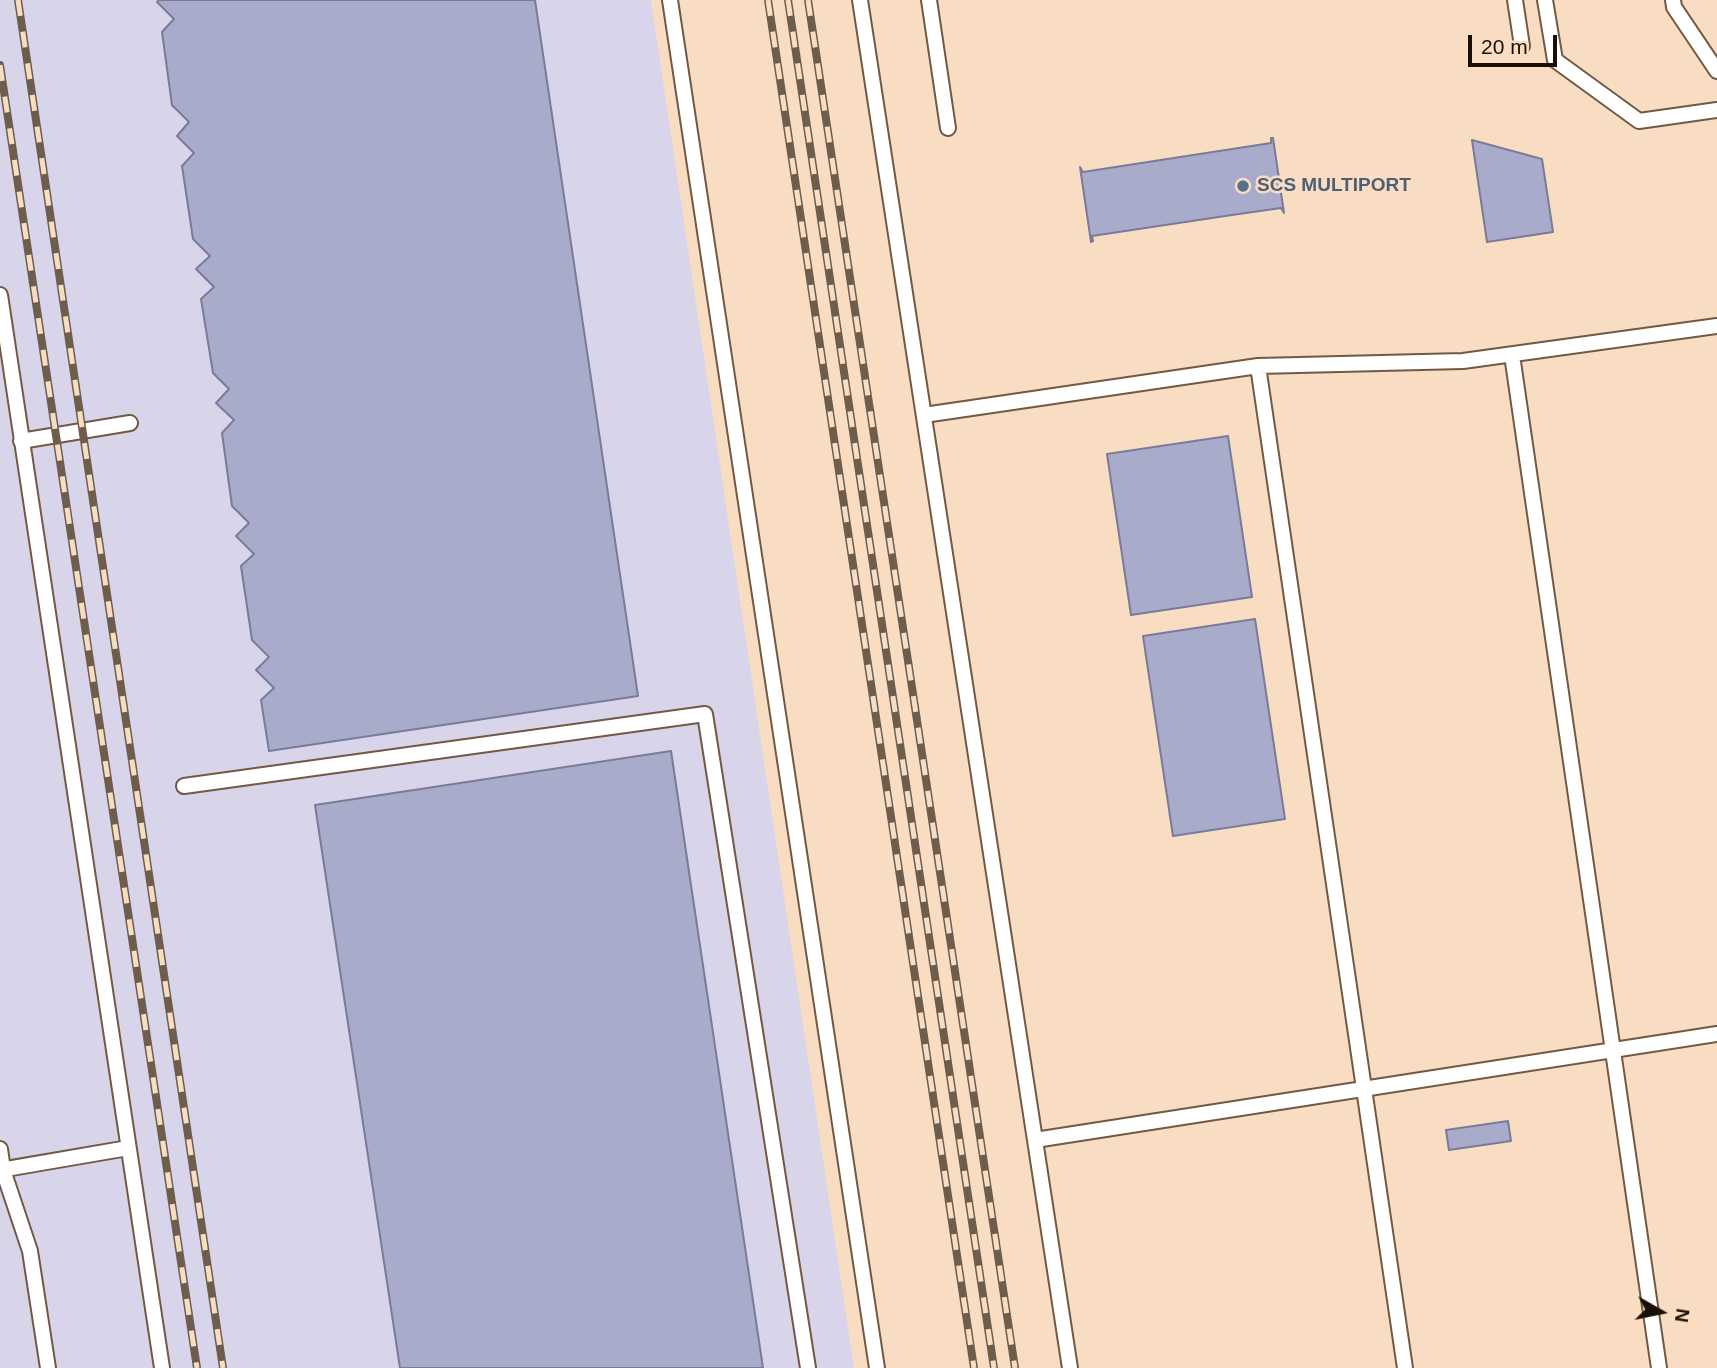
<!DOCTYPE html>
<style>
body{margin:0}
#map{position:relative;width:1717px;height:1368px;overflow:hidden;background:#f9ddc3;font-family:Arial,sans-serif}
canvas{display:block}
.north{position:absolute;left:1626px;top:1277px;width:70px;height:70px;-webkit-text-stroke:5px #f9ddc3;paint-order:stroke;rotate:99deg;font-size:19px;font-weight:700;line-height:28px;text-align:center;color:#180f06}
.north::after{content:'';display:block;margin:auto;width:24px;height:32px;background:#180f06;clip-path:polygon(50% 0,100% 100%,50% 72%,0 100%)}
.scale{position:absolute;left:1468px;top:35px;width:89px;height:32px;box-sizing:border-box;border:4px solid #180f06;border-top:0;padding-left:9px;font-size:21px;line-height:24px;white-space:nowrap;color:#180f06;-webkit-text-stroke:5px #f9ddc3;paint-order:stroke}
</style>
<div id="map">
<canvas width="1717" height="1368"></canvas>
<div class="north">N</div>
<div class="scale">20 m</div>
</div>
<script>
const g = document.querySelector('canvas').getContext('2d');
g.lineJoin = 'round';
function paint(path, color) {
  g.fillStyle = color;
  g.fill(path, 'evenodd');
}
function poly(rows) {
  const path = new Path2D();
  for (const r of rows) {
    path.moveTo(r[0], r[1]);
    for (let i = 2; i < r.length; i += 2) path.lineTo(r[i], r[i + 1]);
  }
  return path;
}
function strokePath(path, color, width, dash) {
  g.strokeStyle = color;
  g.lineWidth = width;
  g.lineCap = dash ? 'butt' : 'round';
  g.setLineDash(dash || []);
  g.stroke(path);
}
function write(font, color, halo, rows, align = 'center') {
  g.font = font + ' Arial,sans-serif';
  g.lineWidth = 5;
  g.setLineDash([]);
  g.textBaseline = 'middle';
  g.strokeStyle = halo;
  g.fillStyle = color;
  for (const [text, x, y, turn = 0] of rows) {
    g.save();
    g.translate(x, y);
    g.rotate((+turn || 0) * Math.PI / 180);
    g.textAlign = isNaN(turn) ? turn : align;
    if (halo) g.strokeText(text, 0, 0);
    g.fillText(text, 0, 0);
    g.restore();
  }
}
paint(poly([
 [0,0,651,0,854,1368,0,1368]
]), '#d8d5eb');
const building = poly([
 [159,0,535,0,638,696,269,751,261,700,274,688,256,670,269,657,252,640,241,566,254,554,236,536,249,523,232,506,222,433,234,420,216,403,229,389,213,373,201,299,214,287,196,269,210,256,193,239,182,166,194,153,177,136,189,122,172,105,162,32,174,19,157,2,159,0],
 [1271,138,1273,138,1284,213,1281,208,1232,215,1092,236,1093,241,1091,242,1080,167,1083,172,1271,143,1271,138],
 [1472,140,1542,159,1553,232,1487,242,1472,140],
 [1228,436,1252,597,1131,615,1107,454,1228,436],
 [1255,619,1285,819,1173,836,1143,636,1255,619],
 [671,751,763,1368,400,1368,315,805,671,751],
 [1508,1121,1511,1141,1449,1150,1446,1130,1508,1121]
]);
paint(building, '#a9abcb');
strokePath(building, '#7a7b99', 2);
const service = poly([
 [670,0,877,1368],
 [860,0,1070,1368],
 [929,0,948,128],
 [1515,0,1522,46],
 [1545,0,1555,60,1639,121,1717,110],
 [1673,0,1674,7,1717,71],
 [0,295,162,1368],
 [1512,355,1659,1368],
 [1258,366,1405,1368],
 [924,415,1258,366,1463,361,1717,326],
 [21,441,130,423],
 [184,786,705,714,808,1368],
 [1035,1140,1717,1034],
 [0,1149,3,1170,30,1251,48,1368],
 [0,1170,128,1148]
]);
strokePath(service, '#715943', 18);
strokePath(service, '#fff', 14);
const rail = poly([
 [18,0,223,1368],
 [768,0,974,1368],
 [788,0,994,1368],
 [808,0,1015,1368],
 [0,65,197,1368]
]);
strokePath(rail, '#6d5d4d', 8);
strokePath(rail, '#f9ddc3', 5, [16]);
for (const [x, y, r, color] of [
 [1243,186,7,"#5c6f8a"]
]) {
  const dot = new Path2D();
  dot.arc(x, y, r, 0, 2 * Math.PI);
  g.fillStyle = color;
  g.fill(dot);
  strokePath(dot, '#f9ddc3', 2.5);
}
write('bold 19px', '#4e5e75', '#f9ddc3', [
 ["SCS MULTIPORT",1257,186]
], 'left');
</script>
